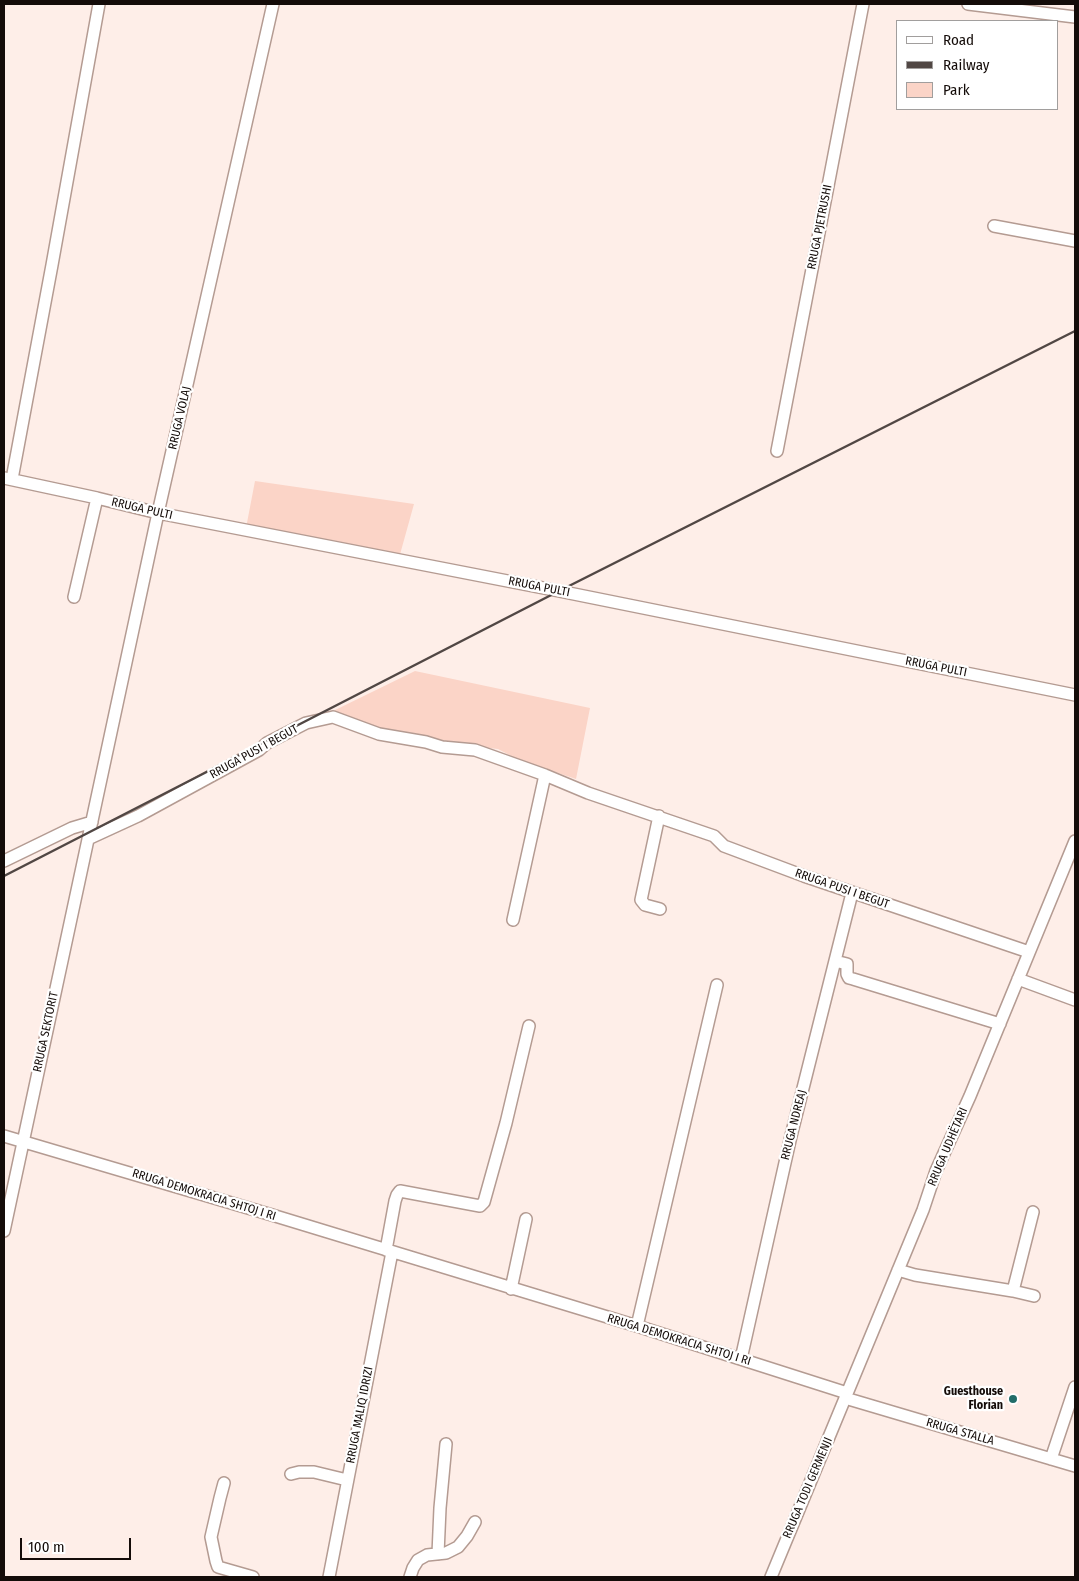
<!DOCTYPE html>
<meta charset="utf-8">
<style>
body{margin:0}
#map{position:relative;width:1079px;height:1581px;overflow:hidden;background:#feeee8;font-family:"Fira Sans Condensed",sans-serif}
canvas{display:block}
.frame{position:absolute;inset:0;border:5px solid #140c09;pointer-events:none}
.legend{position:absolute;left:896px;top:20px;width:162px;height:90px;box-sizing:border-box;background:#fff;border:1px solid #a19e9d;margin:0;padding:6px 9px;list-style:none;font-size:15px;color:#140c09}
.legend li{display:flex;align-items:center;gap:10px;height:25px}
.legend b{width:25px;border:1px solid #a19e9d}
.scale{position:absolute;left:20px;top:1538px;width:111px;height:22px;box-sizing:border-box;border:2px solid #140c09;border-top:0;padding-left:6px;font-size:15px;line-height:18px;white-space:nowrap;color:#140c09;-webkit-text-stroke:4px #fff;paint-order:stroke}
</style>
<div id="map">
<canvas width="1079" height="1581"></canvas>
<div class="frame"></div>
<ul class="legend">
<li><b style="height:6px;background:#fff"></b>Road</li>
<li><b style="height:6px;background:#514744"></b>Railway</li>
<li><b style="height:14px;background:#fbd4c7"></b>Park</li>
</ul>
<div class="scale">100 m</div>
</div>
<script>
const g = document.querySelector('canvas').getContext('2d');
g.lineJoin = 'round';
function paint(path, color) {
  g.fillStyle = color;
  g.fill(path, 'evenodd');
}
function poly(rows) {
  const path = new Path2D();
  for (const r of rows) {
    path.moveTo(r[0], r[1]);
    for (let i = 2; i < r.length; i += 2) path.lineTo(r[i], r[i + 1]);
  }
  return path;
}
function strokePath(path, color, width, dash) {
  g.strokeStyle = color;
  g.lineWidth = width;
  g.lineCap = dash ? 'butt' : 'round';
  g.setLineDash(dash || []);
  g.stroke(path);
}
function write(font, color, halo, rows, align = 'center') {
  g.font = font + ' "Fira Sans Condensed",sans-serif';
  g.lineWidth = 4.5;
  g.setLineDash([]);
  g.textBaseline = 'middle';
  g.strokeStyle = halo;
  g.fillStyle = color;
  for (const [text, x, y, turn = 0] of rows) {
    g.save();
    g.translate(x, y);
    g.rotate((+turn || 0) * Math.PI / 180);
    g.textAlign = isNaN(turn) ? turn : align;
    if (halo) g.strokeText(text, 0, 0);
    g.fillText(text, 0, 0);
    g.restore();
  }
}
paint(poly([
 [255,481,414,504,399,558,246,528],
 [415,671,590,708,576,779,519,760,498,749,480,747,469,748,389,732,372,726,368,723,329,713]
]), '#fbd4c7');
const minor = poly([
 [968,4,1075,17],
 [994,226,1075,241],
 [777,451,863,4],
 [4,478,97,498,158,513,559,591,1075,695],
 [12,479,52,265,99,4],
 [74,597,97,498],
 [659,816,641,900,645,905,660,909],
 [88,839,138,816,259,750,267,743,306,723,333,717,379,734,426,742,442,747,475,750,545,775,588,793,714,836,724,846,804,876,1029,952],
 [4,861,72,828,92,822],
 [513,920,545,775],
 [835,961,847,964,847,974,849,978,853,979,1000,1024],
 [1018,979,1075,1000],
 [4,1136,272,1215,637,1326,847,1393],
 [4,1231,158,513,273,4],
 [386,1250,395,1201,397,1195,400,1191,480,1206,484,1202,506,1123,529,1026],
 [898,1270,915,1275,1013,1291,1034,1296],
 [511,1289,526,1219],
 [1013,1291,1033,1212],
 [637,1326,717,985],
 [741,1359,791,1136,852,893],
 [845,1398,1075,1466],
 [1051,1459,1075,1387],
 [291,1474,299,1472,314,1472,347,1480],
 [224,1483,220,1498,211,1537,216,1561,218,1567,253,1577],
 [438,1554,440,1508,446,1444],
 [329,1577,392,1252],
 [410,1577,413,1568,418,1560,427,1555,446,1553,458,1547,467,1536,475,1522],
 [771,1577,923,1210,936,1171,970,1096,1075,841]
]);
strokePath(minor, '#b49b92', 14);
strokePath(minor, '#fff', 11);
strokePath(poly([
 [4,876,559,591,1075,331]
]), '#514744', 2.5);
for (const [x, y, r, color] of [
 [1013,1399,5,"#226d69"]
]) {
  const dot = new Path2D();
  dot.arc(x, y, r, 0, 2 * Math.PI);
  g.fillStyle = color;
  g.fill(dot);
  strokePath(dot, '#fff', 2);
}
write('12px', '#140c09', '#fff', [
 ["RRUGA PJETRUSHI",820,227,-79],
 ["RRUGA VOLAJ",180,418,-77],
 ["RRUGA PULTI",142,509,13],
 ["RRUGA PULTI",539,587,11],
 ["RRUGA PULTI",936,667,11],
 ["RRUGA PUSI I BEGUT",254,752,-29],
 ["RRUGA PUSI I BEGUT",842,889,19],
 ["RRUGA SEKTORIT",46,1032,-78],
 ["RRUGA NDREAJ",794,1125,-76],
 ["RRUGA UDHËTARI",948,1147,-67],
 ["RRUGA DEMOKRACIA SHTOJ I RI",204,1195,17],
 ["RRUGA DEMOKRACIA SHTOJ I RI",679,1340,17],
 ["RRUGA MALIQ IDRIZI",360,1415,-79],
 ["RRUGA STALLA",960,1432,16],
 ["RRUGA TODI GERMENJI",808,1488,-67]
]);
write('bold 12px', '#140c09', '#fff', [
 ["Guesthouse",1003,1392],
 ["Florian",1003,1406]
], 'right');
</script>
